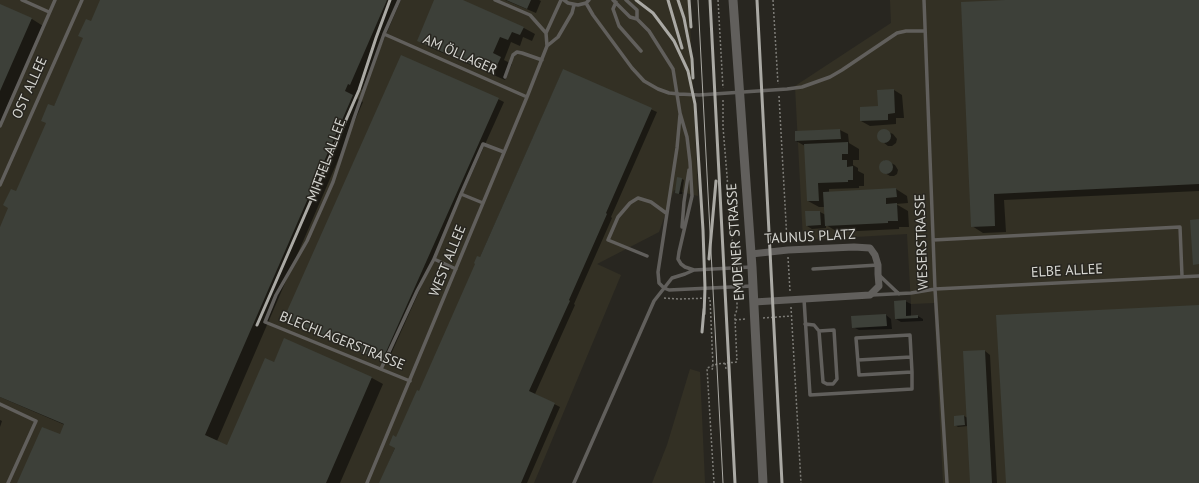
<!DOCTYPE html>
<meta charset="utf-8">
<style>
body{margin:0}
canvas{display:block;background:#282620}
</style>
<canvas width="1199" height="483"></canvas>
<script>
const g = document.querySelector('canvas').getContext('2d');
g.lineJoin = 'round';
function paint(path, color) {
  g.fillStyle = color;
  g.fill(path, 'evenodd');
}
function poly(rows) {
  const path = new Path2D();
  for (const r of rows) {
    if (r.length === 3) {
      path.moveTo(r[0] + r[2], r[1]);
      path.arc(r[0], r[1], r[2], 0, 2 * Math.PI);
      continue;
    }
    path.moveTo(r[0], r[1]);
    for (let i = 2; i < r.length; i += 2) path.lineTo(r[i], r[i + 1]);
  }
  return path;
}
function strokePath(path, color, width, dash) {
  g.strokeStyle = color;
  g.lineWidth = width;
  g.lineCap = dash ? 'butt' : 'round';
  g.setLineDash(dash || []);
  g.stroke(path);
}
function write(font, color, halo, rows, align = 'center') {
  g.font = font + ' "PT Sans",sans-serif';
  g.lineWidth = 3;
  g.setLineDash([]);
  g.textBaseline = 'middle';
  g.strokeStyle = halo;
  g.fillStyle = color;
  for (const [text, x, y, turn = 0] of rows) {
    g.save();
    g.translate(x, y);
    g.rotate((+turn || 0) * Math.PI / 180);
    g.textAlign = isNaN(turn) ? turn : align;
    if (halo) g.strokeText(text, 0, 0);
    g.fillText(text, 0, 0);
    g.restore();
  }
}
paint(poly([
 [0,0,689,0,698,196,674,190,659,232,597,264,621,275,534,483,0,483],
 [890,0,1199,0,1199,483,943,483,934,303,911,304,907,234,803,240,795,86,891,23],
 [690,369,700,372,705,483,652,483,667,445]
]), '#333024');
paint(poly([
 [101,0,401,0,362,90,360,89,356,98,363,102,217,441,228,446,274,363,284,340,372,378,383,384,340,483,18,483,60,435,65,425,0,397,0,229],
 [435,0,461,0,524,28,535,34,532,41,523,37,520,46,511,42,504,60,512,64,505,80,429,47,418,40],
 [505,0,539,0,541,1,536,13],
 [1027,0,1199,0,1199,191,1004,200,1006,232,983,233,972,226],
 [0,5,32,19,43,26,0,123],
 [563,70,657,112,611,217,612,218,574,304,575,305,535,394,560,407,527,483,380,483,395,448,397,438,420,393],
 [894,90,902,95,904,118,896,118,896,124,870,126,861,121,879,107],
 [498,99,504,102,387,363,291,320],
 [840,130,848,134,849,143,859,149,859,160,853,160,853,165,858,168,858,171,864,174,864,186,859,186,859,188,829,189,829,193,896,189,907,196,908,203,896,204,908,211,909,227,899,227,899,229,838,232,826,225,826,228,812,229,807,226,820,212,826,215,825,207,819,207,808,201,805,146,796,141],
 [884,130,893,134,897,139,896,143,892,146,888,146,879,139,879,133],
 [885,160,895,165,898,170,897,174,894,176,890,176,880,170,880,164],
 [682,179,684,180,682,194,678,194],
 [905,301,911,304,911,316,918,316,923,319,923,321,901,322,896,319],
 [886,315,891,319,892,329,859,330,853,327],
 [985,351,990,355,997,483,971,483,968,426,958,427,955,425,964,416,968,418],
 [0,420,2,421,0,427]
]), '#0007');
paint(poly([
 [100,0,387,0,350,85,348,84,345,91,353,95,205,435,227,445,265,358,274,362,284,338,372,377,326,483,17,483,42,427,60,434,64,424,0,397,0,227,8,208,3,205,11,189,16,191,46,123,41,121,48,104,54,106,83,38,78,36,86,19,91,21],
 [434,0,463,0,524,27,520,35,512,32,508,40,500,37,493,53,501,57,493,74,417,41],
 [506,0,531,0,527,9],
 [1005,0,1199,0,1199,184,994,194,995,226,971,227,961,2],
 [0,4,32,18,0,91],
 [401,55,499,98,382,361,284,318],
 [563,69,652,108,606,213,607,214,569,300,570,301,568,305,529,391,555,403,521,483,379,483,395,448,389,445,393,435,396,437,417,390,419,391,475,264,474,263,477,256,480,257],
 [894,89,895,113,888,114,888,120,860,121,860,107,878,106,877,90],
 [884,136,7],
 [840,129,841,139,795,141,795,131],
 [848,142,848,154,842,154,842,160,847,160,847,167,853,166,853,180,848,180,848,182,818,183,819,201,807,201,804,144],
 [886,167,7],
 [677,177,682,178,679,194,675,193],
 [896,188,897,197,886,198,886,204,897,203,898,221,888,221,888,223,825,226,823,192],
 [805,211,820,211,821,225,806,226],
 [1199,219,1199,264,1193,265,1190,220],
 [906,300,906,316,918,315,918,318,895,319,894,301],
 [1199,305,1199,483,1006,483,996,315],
 [886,314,887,326,852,328,851,316],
 [985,350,992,483,970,483,963,351],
 [964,415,965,425,954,426,954,416]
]), '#3d4039');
strokePath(poly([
 [718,0,723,88],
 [773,0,778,84],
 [779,96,787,241],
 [723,100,723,127,734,261],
 [788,257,790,291],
 [664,298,678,299,710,298,713,366,712,370],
 [791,307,801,483],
 [763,318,791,316],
 [735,320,745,319],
 [725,363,726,369],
 [714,483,707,368,717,364,737,362,735,320,735,314,737,310,737,293]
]), '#7c7b76', 1.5, [2, 2]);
strokePath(poly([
 [22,0,49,12],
 [399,0,384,34,354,118,333,182,307,241,276,295,265,322,410,381],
 [495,0,530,15,546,33],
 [564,0,568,3,578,5,586,3,589,0],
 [613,0,630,17,637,19,649,31,673,69,680,113,687,137,690,162,692,196,679,252,678,259,681,264,685,267,694,270,751,267],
 [626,0,637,10,637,19],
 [924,0,935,289,947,483],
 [616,2,613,9,619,26,641,51],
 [586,3,593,15,632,68,644,81,658,89,669,93,679,94,699,95,787,89,802,87,830,77,842,70,897,33,906,31,924,31],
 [384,34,527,97],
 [547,46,558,37,572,13,574,5],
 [505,77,513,55,517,52,522,53,542,60],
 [680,115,677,148,658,272,659,283,664,288,669,290,752,286],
 [0,126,55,0],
 [0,185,82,0],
 [483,203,461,194,483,144,504,152],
 [682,227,684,202,689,170],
 [933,240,1180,227,1182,276],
 [647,256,608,240,618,217,630,203,638,198,651,202,666,213],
 [456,269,434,259,461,194],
 [813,269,878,265],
 [880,276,899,294],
 [872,295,911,293,935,289,1199,276],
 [804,299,810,395,912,389,912,372,910,335,856,338,859,375,912,372],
 [805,324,814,325,819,331,823,382,827,384,833,384,837,379,834,330,819,331],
 [858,360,911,357],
 [381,369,417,291,434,259],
 [0,404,36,421,8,483],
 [367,483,527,97,547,46,546,33,561,0],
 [574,483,654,301,672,278,685,274,694,270]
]), '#615f5c', 3.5);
strokePath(poly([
 [751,254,788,250,854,247,870,248,875,255,878,265,878,274,879,286,870,295,754,302]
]), '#615f5c', 7);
strokePath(poly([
 [733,0,752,267,763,483]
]), '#615f5c', 9);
strokePath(poly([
 [698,0,723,483]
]), '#aaa9a4', 1);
strokePath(poly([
 [636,0,653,13,674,41,688,71,695,104,703,230,705,288,704,314],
 [668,0,682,48],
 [678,0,684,18,692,59,693,78],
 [689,0,691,27],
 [710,0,735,483],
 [757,0,782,483],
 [709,259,716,181],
 [257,325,359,90,376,38,390,0],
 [702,332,704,309]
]), '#aaa9a4', 3);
write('14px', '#d6d6d1', '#282620', [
 ["AM ÖLLAGER",460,55,24],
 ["OST ALLEE",30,88,-66],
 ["MITTEL ALLEE",327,160,-70],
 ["TAUNUS PLATZ",810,237,-3],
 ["EMDENER STRASSE",736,242,-94],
 ["WESERSTRASSE",922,242,-92],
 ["WEST ALLEE",448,261,-68],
 ["ELBE ALLEE",1067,271,-3],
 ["BLECHLAGERSTRASSE",342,341,22]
]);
</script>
